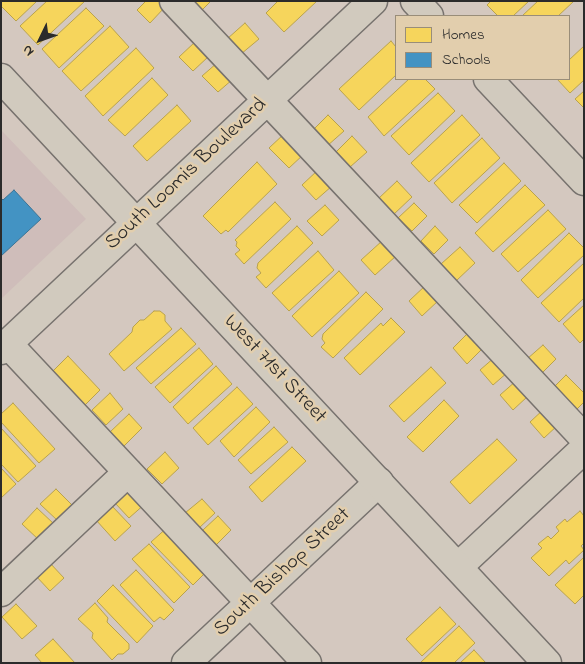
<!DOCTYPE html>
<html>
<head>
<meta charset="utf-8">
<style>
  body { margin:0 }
  #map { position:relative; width:585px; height:664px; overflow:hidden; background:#d4c8bf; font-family:"Indie Flower",sans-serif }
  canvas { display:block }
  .frame { position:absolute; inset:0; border:2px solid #2b2b2b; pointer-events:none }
  .legend { position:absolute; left:395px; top:15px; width:175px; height:65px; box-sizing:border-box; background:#e2cead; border:1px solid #998d79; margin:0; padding:6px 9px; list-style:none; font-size:15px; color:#2b2b2b }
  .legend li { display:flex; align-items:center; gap:10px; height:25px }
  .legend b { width:25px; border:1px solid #998d79 }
  .north { position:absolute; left:15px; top:15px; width:50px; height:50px; -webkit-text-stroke:4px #e2cead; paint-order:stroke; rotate:228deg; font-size:14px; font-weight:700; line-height:20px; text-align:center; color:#2b2b2b }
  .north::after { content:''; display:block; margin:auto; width:18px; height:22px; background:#2b2b2b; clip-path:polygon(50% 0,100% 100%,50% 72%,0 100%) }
</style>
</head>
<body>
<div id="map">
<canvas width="585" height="664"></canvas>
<div class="frame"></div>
<ul class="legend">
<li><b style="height:14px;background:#f6d55c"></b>Homes</li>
<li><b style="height:14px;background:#4393c3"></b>Schools</li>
</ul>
<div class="north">N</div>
</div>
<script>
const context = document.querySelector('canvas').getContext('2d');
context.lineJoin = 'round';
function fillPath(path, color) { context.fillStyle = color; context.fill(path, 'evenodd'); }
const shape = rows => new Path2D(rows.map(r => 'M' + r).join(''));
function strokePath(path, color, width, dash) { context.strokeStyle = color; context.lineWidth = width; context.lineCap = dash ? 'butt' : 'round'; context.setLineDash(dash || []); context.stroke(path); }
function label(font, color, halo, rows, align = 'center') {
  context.font = font + ' "Indie Flower",sans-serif'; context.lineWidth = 5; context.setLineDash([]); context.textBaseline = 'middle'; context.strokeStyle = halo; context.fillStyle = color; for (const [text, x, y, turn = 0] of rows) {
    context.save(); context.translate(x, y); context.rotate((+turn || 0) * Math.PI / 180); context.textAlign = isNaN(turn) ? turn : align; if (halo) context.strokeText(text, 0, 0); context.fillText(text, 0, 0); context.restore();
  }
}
const built = shape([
  [1,130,86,219,1,299]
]);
const homes = shape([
  [1,1,37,1,16,21,1,6,1,1],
  [47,1,85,1,38,45,20,26,47,1],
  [146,1,159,1,165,7,150,23,137,10,146,1],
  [192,1,211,1,201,11,192,1],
  [278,1,317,1,284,32,266,13,278,1],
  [491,1,529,1,513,16,498,16,487,5,491,1],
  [538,1,574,1,558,16,522,16,538,1],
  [86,8,104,26,59,68,42,49,86,8],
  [245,23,259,39,241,54,227,39,245,23],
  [110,26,129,47,81,91,62,71,110,26],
  [391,41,396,47,396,75,359,110,339,89,391,41],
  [195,42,209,56,193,71,179,57,195,42],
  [584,46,584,80,570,93,557,79,569,79,569,60,584,46],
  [136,48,154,68,103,116,85,96,136,48],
  [217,63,233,79,218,92,202,76,217,63],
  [152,78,168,95,125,136,108,120,152,78],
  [409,79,425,79,435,89,384,136,368,117,409,79],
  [584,91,584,108,575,99,584,91],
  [438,93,455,111,409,155,391,136,438,93],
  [177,105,191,121,147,161,133,146,177,105],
  [328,115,344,131,327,146,312,131,328,115],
  [462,115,480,135,429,182,411,163,462,115],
  [284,134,304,154,289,168,269,148,284,134],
  [352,136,367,152,350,167,336,152,352,136],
  [482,138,500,158,452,203,434,183,482,138],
  [257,162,277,184,228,232,226,230,221,234,203,216,257,162],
  [504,163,521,181,477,223,459,205,504,163],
  [318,170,332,186,316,200,302,185,318,170],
  [397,181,412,197,393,215,378,199,397,181],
  [525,185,545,205,493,252,475,233,525,185],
  [275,202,291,219,244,264,235,254,240,250,236,246,237,242,235,240,275,202],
  [414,203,427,216,412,231,398,218,414,203],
  [325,205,339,220,322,236,307,221,325,205],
  [548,210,566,229,518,272,501,254,548,210],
  [297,226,313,243,266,288,256,277,261,273,257,268,258,263,297,226],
  [435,226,448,240,434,254,421,241,435,226],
  [569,233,584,248,584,255,538,298,521,280,569,233],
  [382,241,396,256,375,275,361,260,382,241],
  [460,247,475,263,456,281,441,264,460,247],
  [318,251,334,270,289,311,272,293,318,251],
  [584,263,584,298,559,322,541,303,584,263],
  [339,271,359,293,312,337,292,316,339,271],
  [426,285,439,300,422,316,409,301,426,285],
  [366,292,383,309,333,358,321,347,325,343,322,339,323,334,366,292],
  [584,305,584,339,580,343,563,324,584,305],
  [154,311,160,311,165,315,165,321,172,329,124,371,109,354,132,332,133,327,140,320,144,320,154,311],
  [391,318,405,332,360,375,344,358,381,323,383,326,391,318],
  [181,328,196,344,151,384,136,368,181,328],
  [469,332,484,347,467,364,453,348,469,332],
  [543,345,556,359,541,374,527,359,543,345],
  [199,348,213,364,170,403,155,387,199,348],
  [68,356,100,390,84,406,52,372,68,356],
  [495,357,508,372,493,385,480,370,495,357],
  [216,366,232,384,188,424,173,407,216,366],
  [431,367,446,383,404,422,389,406,431,367],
  [566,375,584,393,584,402,574,412,552,389,566,375],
  [516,381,528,396,513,410,500,395,516,381],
  [237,387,253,404,208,445,193,428,237,387],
  [110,393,123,409,106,425,92,410,110,393],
  [444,400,459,416,423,452,407,437,444,400],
  [13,403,55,449,39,463,1,422,1,414,13,403],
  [256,407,270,422,234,457,220,441,256,407],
  [544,409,558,425,544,438,530,422,544,409],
  [129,414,142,428,124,446,110,432,129,414],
  [274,427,288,442,251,474,238,460,274,427],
  [1,428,36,466,18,482,1,464,1,428],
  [497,439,517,460,470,504,450,482,497,439],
  [292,447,306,461,262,502,249,487,292,447],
  [165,452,179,468,162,484,147,469,165,452],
  [1,468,16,484,1,498,1,468],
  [132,487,146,503,129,518,115,503,132,487],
  [56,489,73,506,58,521,40,504,56,489],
  [202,499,215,513,199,528,185,513,202,499],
  [111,505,131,526,115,541,96,520,111,505],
  [37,508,54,524,39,540,22,524,37,508],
  [580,511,584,516,584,543,581,546,584,550,569,564,566,560,549,576,531,558,542,548,538,544,548,536,551,539,559,531,556,527,565,519,567,522,580,511],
  [218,516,231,530,216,545,203,530,218,516],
  [169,526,210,568,193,585,151,542,169,526],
  [149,544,190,587,174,603,132,559,149,544],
  [584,557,584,595,575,604,555,585,584,557],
  [49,562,64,578,50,591,35,575,49,562],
  [136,570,174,610,164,620,160,617,154,622,120,585,136,570],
  [113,585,153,626,137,643,97,601,113,585],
  [95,603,108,618,107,622,129,644,129,649,123,654,118,654,112,660,92,638,93,633,78,619,95,603],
  [16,604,37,626,22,639,2,617,16,604],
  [440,607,456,624,422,656,406,639,440,607],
  [459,626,475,643,454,663,420,663,459,626],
  [53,639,75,663,42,663,35,655,53,639],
  [474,650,486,663,460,663,474,650]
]);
const schools = shape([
  [14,190,41,219,1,256,1,198,3,200,14,190]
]);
const minor = shape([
  [174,1,290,124,584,438],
  [415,1,429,16],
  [488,79,584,181],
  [8,344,307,663],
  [1,350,373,1],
  [458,567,584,449],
  [1,592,128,472],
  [186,663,379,482]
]);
const major = shape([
  [1,78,547,663]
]);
const streetNames = [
  ["South Loomis Boulevard",187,175,-43],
  ["West 71st Street",274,370,47],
  ["South Bishop Street",283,573,-43]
];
fillPath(built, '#cfbdba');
fillPath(homes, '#f6d55c');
strokePath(homes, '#b9a24d', 1);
fillPath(schools, '#4393c3');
strokePath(schools, '#3c7495', 1);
strokePath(minor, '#77726e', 31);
strokePath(major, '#77726e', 31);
strokePath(minor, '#d1cabe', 28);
strokePath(major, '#d1cabe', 28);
label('21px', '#2b2b2b', '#e2cead', streetNames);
</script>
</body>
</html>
